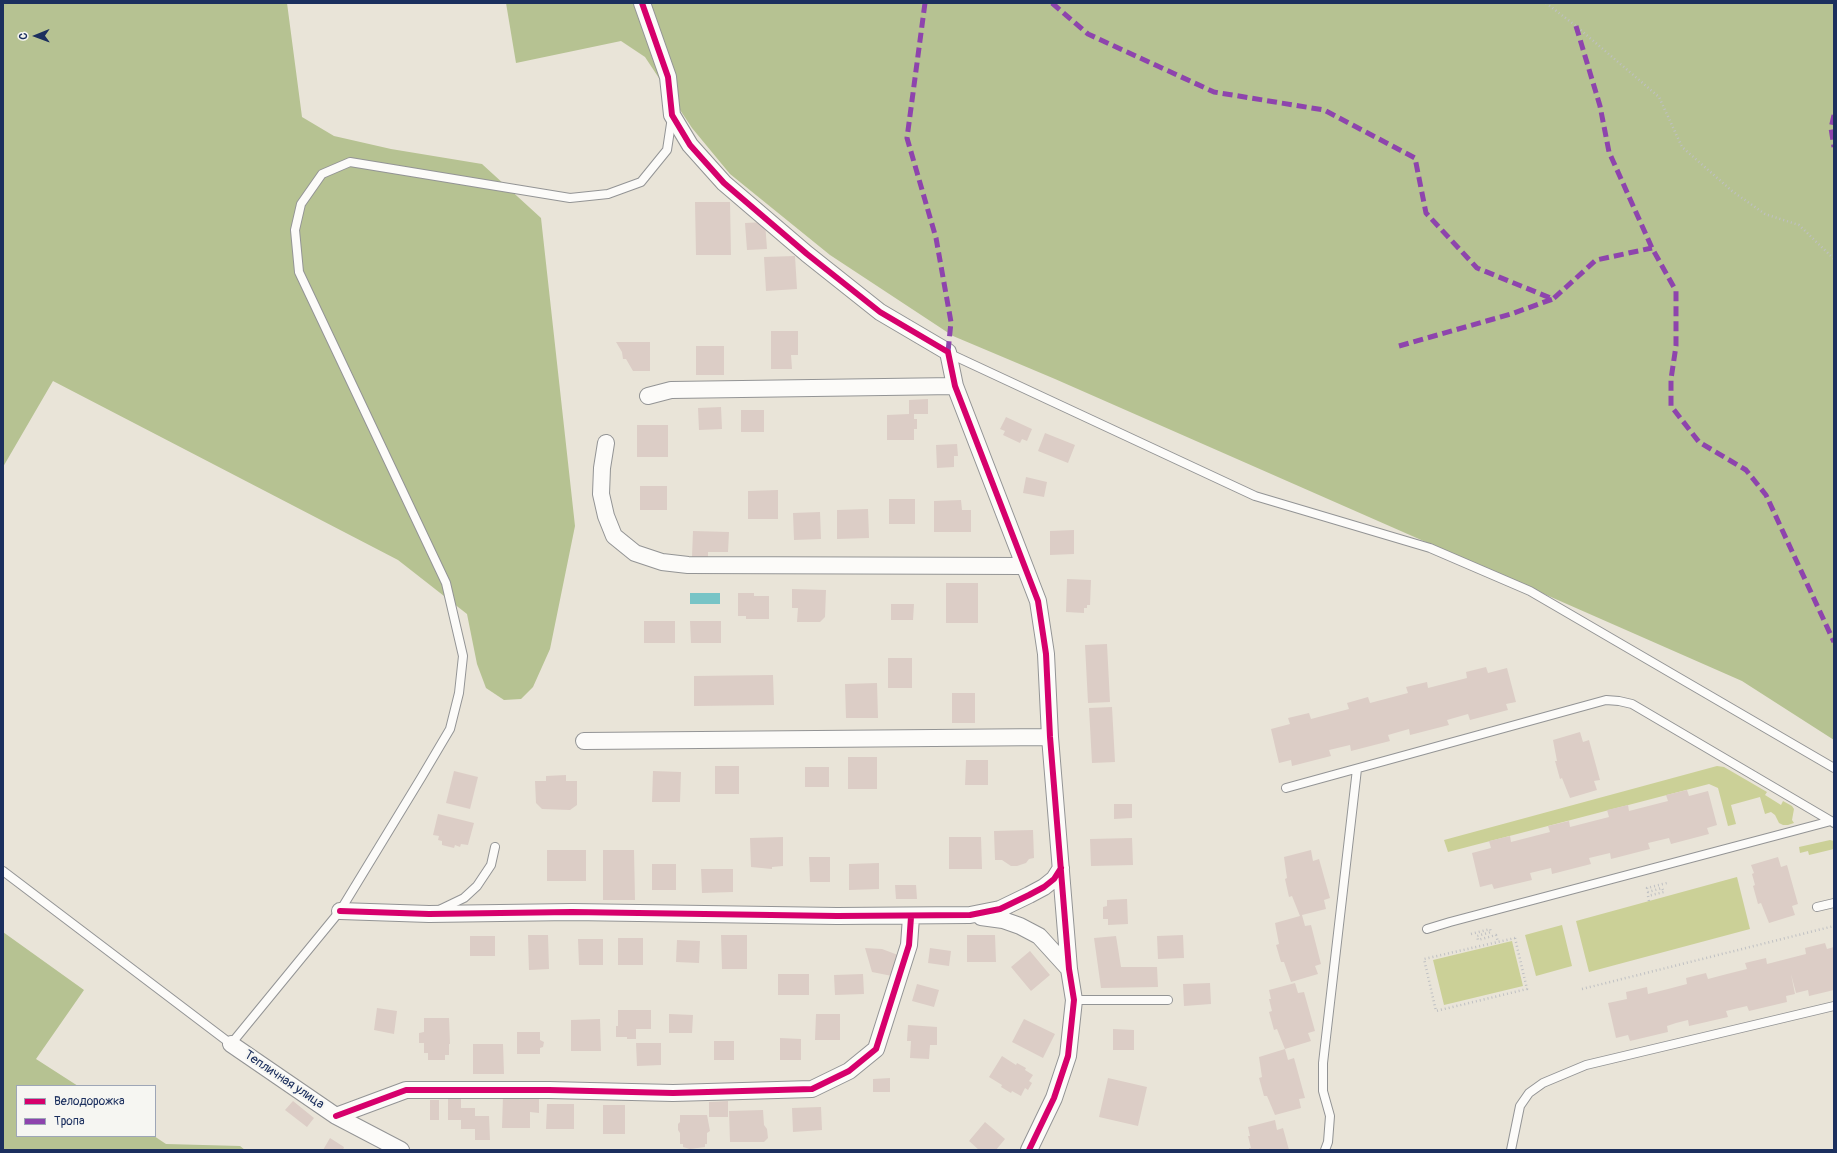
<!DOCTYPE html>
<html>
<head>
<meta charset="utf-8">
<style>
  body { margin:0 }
  #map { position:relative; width:1837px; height:1153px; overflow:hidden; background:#e9e4d8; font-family:Pangolin,sans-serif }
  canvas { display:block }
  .frame { position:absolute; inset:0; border:4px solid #1b2f5e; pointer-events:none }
  .legend { position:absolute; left:16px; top:1085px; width:140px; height:52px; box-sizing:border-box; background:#f6f6f2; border:1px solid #9ea6b7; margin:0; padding:5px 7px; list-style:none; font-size:12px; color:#1b2f5e }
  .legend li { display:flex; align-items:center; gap:8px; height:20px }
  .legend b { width:20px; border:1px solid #9ea6b7 }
  .north { position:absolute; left:16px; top:16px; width:40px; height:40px; -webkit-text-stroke:3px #f6f6f2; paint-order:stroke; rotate:269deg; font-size:11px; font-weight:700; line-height:16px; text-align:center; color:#1b2f5e }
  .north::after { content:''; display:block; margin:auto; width:14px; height:18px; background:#1b2f5e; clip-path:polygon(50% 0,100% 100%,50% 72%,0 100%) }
</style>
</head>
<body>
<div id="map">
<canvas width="1837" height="1153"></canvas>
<div class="frame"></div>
<ul class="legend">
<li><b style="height:5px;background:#d6006c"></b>Велодорожка</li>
<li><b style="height:5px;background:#8e44ad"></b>Тропа</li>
</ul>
<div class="north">С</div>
</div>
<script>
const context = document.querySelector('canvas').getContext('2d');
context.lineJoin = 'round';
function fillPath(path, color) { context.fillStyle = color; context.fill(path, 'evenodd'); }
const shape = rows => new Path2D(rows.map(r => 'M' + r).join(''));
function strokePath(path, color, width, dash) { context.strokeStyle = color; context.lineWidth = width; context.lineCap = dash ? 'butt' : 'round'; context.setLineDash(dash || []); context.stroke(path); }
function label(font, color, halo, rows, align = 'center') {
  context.font = font + ' Pangolin,sans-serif'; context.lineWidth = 4; context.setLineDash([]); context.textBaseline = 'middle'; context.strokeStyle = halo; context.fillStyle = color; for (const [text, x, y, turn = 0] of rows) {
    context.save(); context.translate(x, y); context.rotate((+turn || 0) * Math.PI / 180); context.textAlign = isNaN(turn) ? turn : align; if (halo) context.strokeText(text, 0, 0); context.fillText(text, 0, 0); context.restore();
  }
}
const green = shape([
  [1717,766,1724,767,1767,792,1765,795,1781,805,1783,801,1792,806,1794,809,1792,820,1794,823,1788,825,1783,825,1779,823,1775,815,1771,812,1765,814,1760,797,1731,805,1736,824,1728,826,1718,788,1709,784,1448,852,1444,840],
  [1830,840,1834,841,1834,849,1809,855,1808,851,1800,853,1799,847],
  [1737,877,1750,929,1589,972,1576,921],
  [1562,925,1572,966,1536,976,1525,935],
  [1512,941,1523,986,1444,1005,1433,960]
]);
const forest = shape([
  [3,3,287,3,302,117,334,136,391,149,482,164,541,218,575,526,550,649,533,687,521,699,504,700,486,688,477,664,467,614,398,560,53,381,3,467],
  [506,3,1834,3,1834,740,1742,681,1055,379,953,336,830,255,730,174,692,128,645,57,621,41,516,63],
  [3,932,84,990,36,1059,78,1086,17,1086,17,1136,154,1136,166,1144,240,1146,245,1150,3,1150]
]);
const water = shape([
  [690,593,720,593,720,604,690,604]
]);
const building = shape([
  [695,202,730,202,731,255,696,255],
  [765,222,767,249,747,250,745,223],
  [795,256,797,289,766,291,764,257],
  [771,331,798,331,798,355,791,355,792,369,771,369],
  [616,342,650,342,650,371,633,371,626,359,623,359,622,352],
  [696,346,724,346,724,375,696,375],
  [928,399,928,414,914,414,914,419,917,419,917,429,914,429,914,440,887,440,887,415,909,414,909,400],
  [721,407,722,429,699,430,698,408],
  [741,410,764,410,764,432,741,432],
  [1006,417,1032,429,1027,441,1022,439,1020,443,1003,435,1005,431,1000,429],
  [637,425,668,425,668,457,637,457],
  [1045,433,1075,445,1068,463,1038,451],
  [957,444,958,456,954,456,954,467,937,468,936,445],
  [1026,477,1047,482,1044,497,1023,493],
  [640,486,667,486,667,510,640,510],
  [778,490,778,519,748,519,748,491],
  [889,499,915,499,915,524,889,524],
  [961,500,962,510,971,510,971,532,934,532,934,501],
  [868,509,869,538,837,539,837,510],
  [820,512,821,539,794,540,793,513],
  [1074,530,1074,554,1050,555,1050,531],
  [693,531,729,532,728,552,708,552,708,558,692,557],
  [1067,579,1091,580,1090,605,1087,605,1087,608,1084,608,1084,613,1066,612],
  [946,583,978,583,978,623,946,623],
  [792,589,826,590,825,617,820,622,797,622,798,608,792,608],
  [738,593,754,593,754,596,769,596,769,619,746,619,746,616,738,616],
  [891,604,914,604,913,620,891,620],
  [644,621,675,621,675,643,644,643],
  [690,621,721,621,721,643,691,643],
  [1107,644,1110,702,1088,703,1085,645],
  [888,658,912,658,912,688,888,688],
  [1486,667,1488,673,1507,668,1516,702,1506,704,1508,710,1470,720,1468,714,1447,720,1449,725,1410,735,1409,729,1388,735,1390,741,1351,751,1350,745,1329,750,1331,756,1292,766,1291,760,1279,763,1271,729,1290,724,1288,718,1309,713,1311,719,1349,709,1347,703,1368,697,1370,703,1408,693,1406,687,1427,682,1428,688,1467,678,1466,672],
  [773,675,774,705,694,706,694,676],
  [877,683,878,718,846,718,845,684],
  [952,693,975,693,975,723,952,723],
  [1112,707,1115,762,1092,763,1089,708],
  [1580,732,1583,742,1589,740,1600,780,1594,781,1597,790,1570,798,1562,778,1560,779,1555,761,1557,761,1553,740],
  [848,757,877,757,877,789,848,789],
  [966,760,988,760,988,785,965,785],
  [715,766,739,766,739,794,715,794],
  [805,767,829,767,829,787,805,787],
  [454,771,478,777,470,809,446,803],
  [653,771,681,772,680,802,652,802],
  [566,775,566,781,577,781,577,805,570,810,542,809,536,803,535,781,546,781,546,776],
  [1687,790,1689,796,1708,791,1717,825,1707,828,1709,834,1671,844,1669,838,1648,843,1650,849,1611,859,1610,853,1589,858,1591,864,1552,874,1551,868,1530,873,1532,880,1494,889,1492,884,1480,887,1472,853,1491,848,1489,841,1510,836,1511,842,1550,832,1548,826,1569,821,1570,827,1609,817,1607,810,1628,805,1629,811,1668,801,1666,795],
  [1114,804,1132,804,1132,818,1114,819],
  [438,814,474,823,468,845,461,844,460,847,455,845,454,848,442,845,442,841,438,840,439,836,433,835],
  [1033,830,1034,858,1029,859,1026,863,1017,866,1011,866,1002,860,995,860,994,831],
  [783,837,783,866,772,867,772,869,751,867,750,838],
  [949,837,981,837,982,869,949,869],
  [1132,838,1133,865,1091,866,1090,839],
  [547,850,586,850,586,881,547,881],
  [603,850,634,850,635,900,603,900],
  [1311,850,1313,861,1319,859,1330,898,1324,900,1326,909,1302,915,1305,926,1311,925,1321,964,1315,966,1318,974,1291,982,1284,962,1281,962,1276,945,1279,944,1275,923,1300,916,1292,896,1289,897,1285,879,1287,878,1284,857],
  [809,857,830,857,830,882,810,882],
  [1778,857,1781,867,1787,865,1798,904,1792,906,1795,915,1769,923,1761,903,1758,904,1753,886,1755,885,1752,874,1754,873,1751,865],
  [879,863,879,889,849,890,849,864],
  [652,864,676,864,676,890,652,890],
  [701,869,733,869,733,892,702,893],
  [895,885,916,885,917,899,896,899],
  [1127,899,1128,924,1108,925,1108,919,1103,919,1103,907,1107,906,1107,900],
  [528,935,548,935,549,969,529,970],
  [721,935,747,935,747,969,722,969],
  [967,935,995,935,996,962,967,962],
  [1183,935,1184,958,1158,959,1157,936],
  [470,936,495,936,495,956,470,956],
  [1116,936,1121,967,1157,967,1158,987,1101,988,1094,938],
  [618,938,643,938,643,965,618,965],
  [578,939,603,939,603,965,579,965],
  [677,940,700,941,699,963,676,962],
  [1825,943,1827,949,1834,947,1834,990,1809,996,1808,990,1796,993,1791,974,1795,994,1786,996,1787,1002,1749,1011,1747,1006,1726,1011,1728,1017,1689,1026,1688,1020,1676,1023,1667,1026,1668,1032,1630,1041,1628,1035,1616,1038,1608,1003,1627,999,1626,992,1647,987,1648,994,1668,989,1687,984,1686,978,1706,973,1708,979,1727,974,1747,969,1745,963,1766,958,1767,964,1806,954,1805,948],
  [865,948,882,949,898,955,892,976,872,972],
  [930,948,951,951,949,966,928,963],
  [1030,951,1050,975,1031,991,1011,967],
  [778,974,809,974,809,995,778,995],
  [863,974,864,994,835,995,834,975],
  [1210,983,1211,1004,1184,1006,1183,984],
  [1295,983,1298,993,1304,992,1315,1031,1308,1033,1311,1041,1285,1049,1277,1029,1274,1030,1269,1012,1272,1011,1269,999,1271,999,1269,990],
  [917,984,939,990,934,1007,912,1001],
  [377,1008,397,1011,394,1034,374,1030],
  [618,1010,651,1010,651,1029,636,1029,636,1039,627,1039,627,1037,616,1037,616,1026,618,1026],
  [669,1014,693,1015,692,1033,669,1033],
  [816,1014,840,1014,840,1040,815,1040],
  [424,1018,449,1018,450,1044,449,1044,449,1055,445,1055,445,1060,428,1060,428,1053,424,1053,424,1043,419,1043,419,1033,424,1032],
  [600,1019,601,1051,571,1051,571,1020],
  [1024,1019,1055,1034,1043,1058,1012,1042],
  [908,1025,937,1027,937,1045,930,1045,929,1059,910,1058,911,1041,907,1041],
  [1113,1029,1134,1030,1134,1050,1113,1050],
  [517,1032,540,1032,540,1040,544,1042,543,1047,540,1048,540,1054,517,1054],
  [780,1038,801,1039,801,1060,780,1060],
  [714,1041,734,1041,734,1060,714,1060],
  [636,1043,661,1043,661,1065,637,1066],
  [473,1044,503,1044,504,1074,473,1074],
  [1285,1049,1288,1060,1294,1058,1305,1098,1299,1099,1301,1108,1275,1115,1267,1096,1264,1096,1259,1078,1262,1077,1259,1057],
  [1002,1056,1016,1065,1017,1063,1026,1068,1025,1070,1033,1075,1029,1081,1032,1083,1028,1090,1025,1088,1021,1096,1012,1091,1011,1093,1001,1087,1002,1085,989,1077],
  [890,1078,890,1092,873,1092,873,1079],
  [1108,1078,1147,1087,1138,1126,1099,1117],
  [503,1096,539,1097,539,1113,530,1112,530,1128,502,1128],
  [448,1098,461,1098,461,1108,475,1108,475,1116,489,1116,490,1140,475,1140,475,1129,461,1129,461,1120,448,1120],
  [430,1100,439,1100,439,1120,430,1120],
  [293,1101,314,1118,307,1127,285,1110],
  [728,1101,728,1117,709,1117,709,1102],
  [547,1104,574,1104,574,1129,546,1129],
  [603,1105,625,1105,625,1134,603,1134],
  [821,1107,822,1130,793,1132,792,1108],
  [763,1110,764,1125,767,1129,768,1138,764,1142,730,1142,729,1111],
  [680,1115,707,1115,710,1131,707,1133,707,1144,705,1144,705,1147,690,1149,683,1147,683,1144,680,1144,680,1133,678,1130,678,1124,680,1122],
  [1275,1120,1277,1130,1283,1128,1289,1150,1249,1150,1249,1148,1251,1148,1248,1136,1250,1136,1248,1127],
  [985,1122,1005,1139,996,1150,979,1150,969,1141],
  [330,1138,344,1147,343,1150,323,1150]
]);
const path = shape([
  [1546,3,1576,26,1659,97,1682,147,1732,191,1765,214,1799,225,1834,259],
  [1649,901,1648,896,1664,892,1662,888,1648,892,1647,888,1667,883],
  [1471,934,1490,929,1491,932,1477,936,1478,940,1496,935,1498,942],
  [1515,938,1527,989,1436,1011,1424,959,1515,938],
  [1582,989,1834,926]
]);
const lane = shape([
  [948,353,1255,496,1430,548,1530,591,1834,768],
  [1286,788,1606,700,1619,701,1632,704,1831,821],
  [3,871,231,1044,340,911,421,778,450,729,459,693,463,656,446,583,299,272,295,230,301,204,322,174,350,162,570,198,608,194,641,182,667,150,672,117],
  [1817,907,1834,903],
  [439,910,464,898,477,886,491,865,495,847],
  [1427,929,1450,922,1831,821,1834,823],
  [1074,1000,1168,1000],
  [1325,1150,1328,1142,1330,1116,1323,1091,1323,1063,1357,769],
  [1511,1150,1520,1106,1529,1093,1543,1083,1586,1065,1834,1006]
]);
const street = shape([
  [642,3,668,77,672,115,690,145,724,183,807,254,880,312,948,352,955,386,1038,601,1046,654,1050,737,1069,969,1074,1000,1068,1056,1054,1098,1029,1150],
  [648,396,671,390,955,386],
  [606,443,602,468,601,494,606,516,614,536,635,553,662,562,688,565,1024,566],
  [584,741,1050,737],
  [340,911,429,914,572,912,837,916,970,915,1000,909,1029,895,1044,887,1054,879,1061,868],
  [981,917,1003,920,1020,926,1039,936,1069,969],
  [231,1044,336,1116,401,1150],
  [336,1116,406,1090,549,1090,673,1093,812,1089,849,1071,876,1049,909,945,911,917]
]);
const quiet = shape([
  [925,3,907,138,936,238,951,322,948,352],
  [1052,3,1088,34,1214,92,1324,110,1415,158,1426,213,1477,268,1553,299,1596,260,1652,248],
  [1576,26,1600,106,1609,152,1652,248,1676,291,1676,346,1671,379,1671,406,1699,442,1746,470,1766,495,1834,642],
  [1834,115,1831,128,1834,147],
  [1399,346,1511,314,1553,299]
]);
const cycleway = shape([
  [642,3,668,77,672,115,690,145,724,183,807,254,880,312,948,352,955,386,1038,601,1046,654,1050,737,1069,969,1074,1000,1068,1056,1054,1098,1029,1150],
  [340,911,429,914,572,912,837,916,970,915,1000,909,1029,895,1044,887,1054,879,1061,868],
  [336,1116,406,1090,549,1090,673,1093,812,1089,849,1071,876,1049,909,945,911,917]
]);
const streetNames = [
  ["Тепличная улица",284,1080,34]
];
fillPath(green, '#cbd097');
fillPath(forest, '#b6c292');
fillPath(water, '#78c4c6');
fillPath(building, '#dccdc6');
strokePath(lane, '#939495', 10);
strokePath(street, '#939495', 18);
strokePath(path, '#bfc0c3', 2.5, [1, 3]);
strokePath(lane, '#fcfbf9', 8);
strokePath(street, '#fcfbf9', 16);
strokePath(quiet, '#8e44ad', 5, [10, 5]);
strokePath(cycleway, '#d6006c', 6);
label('13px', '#1b2f5e', '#f6f6f2', streetNames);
</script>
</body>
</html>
